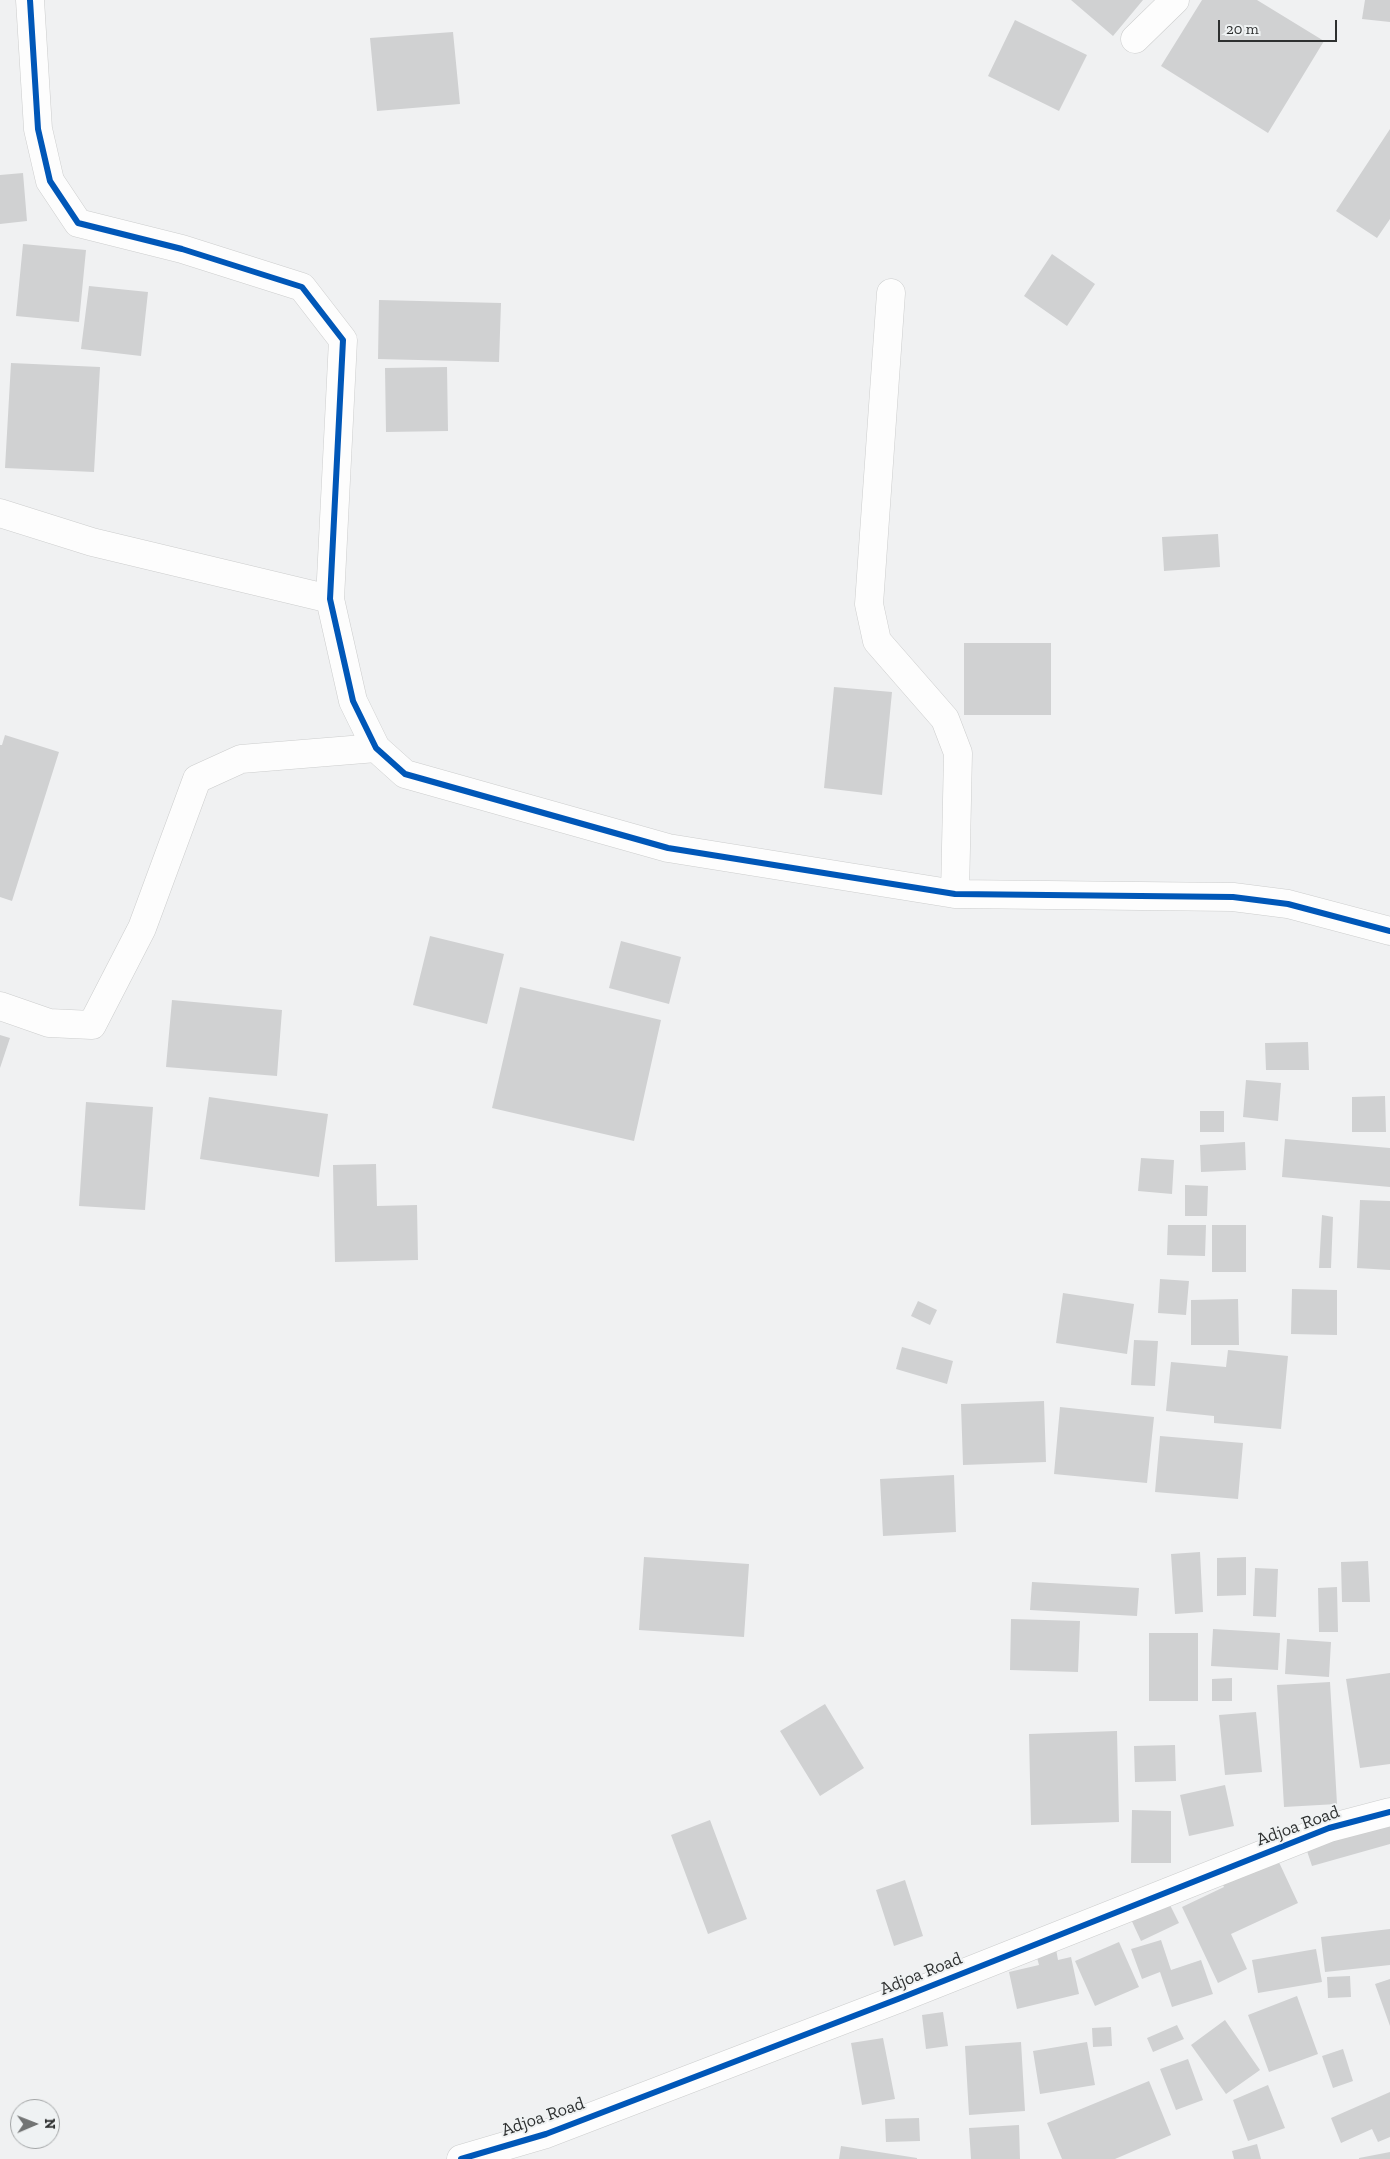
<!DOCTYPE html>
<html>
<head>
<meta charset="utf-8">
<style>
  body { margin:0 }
  #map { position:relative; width:1390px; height:2159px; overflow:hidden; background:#f0f1f2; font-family:"Zilla Slab",serif }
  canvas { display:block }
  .north { position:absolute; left:10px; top:2099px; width:50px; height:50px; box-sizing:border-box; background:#eff2f3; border:1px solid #a2a4a5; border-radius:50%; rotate:89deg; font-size:14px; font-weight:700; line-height:20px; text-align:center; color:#2e3030 }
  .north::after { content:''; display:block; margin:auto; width:18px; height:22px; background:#727474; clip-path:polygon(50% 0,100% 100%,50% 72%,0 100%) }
  .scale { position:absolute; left:1218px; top:20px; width:119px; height:22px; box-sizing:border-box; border:2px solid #2e3030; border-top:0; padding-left:6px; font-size:15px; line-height:18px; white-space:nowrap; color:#2e3030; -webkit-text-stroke:4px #eff2f3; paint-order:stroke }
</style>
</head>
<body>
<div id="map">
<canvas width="1390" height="2159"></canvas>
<div class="north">N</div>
<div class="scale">20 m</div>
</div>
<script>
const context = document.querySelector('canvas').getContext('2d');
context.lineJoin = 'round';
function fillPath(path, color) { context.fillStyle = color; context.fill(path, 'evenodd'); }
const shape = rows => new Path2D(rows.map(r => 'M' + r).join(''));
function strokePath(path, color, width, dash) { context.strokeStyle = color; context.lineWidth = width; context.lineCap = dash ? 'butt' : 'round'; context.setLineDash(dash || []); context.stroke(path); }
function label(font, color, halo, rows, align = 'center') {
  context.font = font + ' "Zilla Slab",serif'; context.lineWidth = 4; context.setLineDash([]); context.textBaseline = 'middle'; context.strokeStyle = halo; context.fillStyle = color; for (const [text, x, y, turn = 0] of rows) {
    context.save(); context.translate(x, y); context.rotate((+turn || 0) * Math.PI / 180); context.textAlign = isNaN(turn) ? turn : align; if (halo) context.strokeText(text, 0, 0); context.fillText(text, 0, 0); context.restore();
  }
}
const building = shape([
  [1071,0,1143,0,1113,36],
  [1202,0,1257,0,1324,41,1268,133,1161,66],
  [1365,0,1390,0,1390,22,1362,19],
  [1015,20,1087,55,1059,111,988,76],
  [453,32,460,104,377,111,370,38],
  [1390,129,1390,219,1377,238,1336,211],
  [23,173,27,221,0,224,0,175],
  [23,244,86,250,79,322,16,316],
  [1052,254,1095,284,1067,326,1024,296],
  [89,286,148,292,141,356,81,349],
  [379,300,501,303,499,362,378,359],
  [11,363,100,367,94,472,5,468],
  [447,367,448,431,386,432,385,368],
  [1218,534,1220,567,1164,571,1162,537],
  [964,643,1051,643,1051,715,964,715],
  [834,687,892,692,882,795,824,788],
  [5,735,59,752,12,901,0,897,0,745,2,745],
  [430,936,504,954,487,1024,413,1005],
  [621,941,681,957,669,1004,609,988],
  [520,987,661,1020,634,1141,492,1108],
  [172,1000,282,1010,277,1076,166,1067],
  [0,1035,10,1038,0,1068],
  [1308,1042,1309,1070,1266,1070,1265,1043],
  [1246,1080,1281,1083,1278,1121,1243,1117],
  [1385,1096,1386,1132,1352,1132,1352,1097],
  [209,1097,328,1114,319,1177,200,1159],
  [86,1102,153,1107,145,1210,79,1206],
  [1200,1111,1224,1111,1224,1132,1200,1132],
  [1285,1139,1390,1148,1390,1187,1282,1177],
  [1245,1142,1246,1170,1201,1172,1200,1145],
  [1141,1158,1174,1160,1172,1194,1138,1191],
  [376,1164,377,1206,417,1205,418,1260,335,1262,333,1165],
  [1185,1185,1208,1186,1207,1216,1185,1216],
  [1360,1200,1390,1201,1390,1270,1357,1268],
  [1322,1215,1333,1217,1331,1268,1319,1268],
  [1168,1225,1206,1225,1205,1256,1167,1255],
  [1212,1225,1246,1225,1246,1272,1212,1272],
  [1160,1279,1189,1281,1186,1315,1158,1313],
  [1292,1289,1337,1290,1337,1335,1291,1334],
  [1063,1293,1134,1304,1127,1354,1056,1343],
  [1238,1299,1239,1345,1191,1345,1191,1300],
  [918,1301,937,1310,930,1325,911,1316],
  [1134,1340,1158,1341,1155,1386,1131,1385],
  [902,1347,953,1361,947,1384,896,1369],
  [1228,1350,1288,1356,1281,1429,1214,1423,1214,1416,1166,1411,1171,1362,1226,1367],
  [1044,1401,1046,1462,963,1465,961,1404],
  [1060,1407,1154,1417,1147,1483,1054,1474],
  [1160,1436,1243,1443,1238,1499,1155,1492],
  [954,1475,956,1532,883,1536,880,1479],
  [1200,1552,1203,1612,1175,1614,1171,1554],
  [644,1557,749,1564,744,1637,639,1630],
  [1246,1557,1246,1595,1217,1596,1217,1558],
  [1368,1561,1370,1602,1342,1602,1341,1562],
  [1255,1568,1278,1569,1276,1617,1253,1616],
  [1032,1582,1139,1588,1137,1616,1030,1610],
  [1337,1587,1338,1632,1319,1632,1318,1588],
  [1011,1619,1080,1621,1078,1672,1010,1670],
  [1213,1629,1280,1633,1278,1670,1211,1666],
  [1149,1633,1198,1633,1198,1701,1149,1701],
  [1287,1639,1331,1642,1329,1677,1285,1674],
  [1390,1673,1390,1764,1360,1768,1346,1679],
  [1232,1678,1232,1701,1212,1701,1212,1679],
  [1330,1682,1337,1804,1284,1807,1277,1685],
  [825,1704,864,1768,820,1796,780,1731],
  [1256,1712,1262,1772,1225,1775,1219,1715],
  [1117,1731,1119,1822,1031,1825,1029,1734],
  [1175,1745,1176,1781,1135,1782,1134,1746],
  [1225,1785,1234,1826,1189,1836,1180,1795],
  [1132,1810,1171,1811,1171,1863,1131,1863],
  [710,1820,747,1919,708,1934,671,1835],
  [1390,1821,1390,1844,1312,1866,1305,1845],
  [1277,1858,1298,1903,1231,1934,1247,1969,1218,1983,1182,1907,1224,1887,1219,1877],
  [905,1880,923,1936,894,1946,876,1890],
  [1166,1897,1179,1923,1141,1941,1129,1915],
  [1390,1929,1390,1965,1325,1972,1321,1937],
  [1161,1940,1171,1970,1201,1960,1213,1994,1172,2007,1160,1972,1142,1979,1131,1949],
  [1119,1942,1139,1987,1095,2006,1075,1961],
  [1056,1949,1058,1960,1071,1957,1079,1994,1017,2009,1009,1972,1039,1965,1036,1954],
  [1316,1949,1322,1982,1258,1993,1252,1960],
  [1350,1976,1351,1997,1328,1998,1327,1977],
  [1390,1979,1390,2026,1375,1984],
  [1297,1996,1318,2054,1269,2072,1248,2015],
  [943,2012,948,2046,926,2049,922,2015],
  [1225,2020,1260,2070,1226,2094,1191,2045],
  [1177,2025,1184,2039,1153,2052,1147,2038],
  [1111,2027,1112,2046,1093,2047,1092,2028],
  [883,2038,895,2099,862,2105,851,2043],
  [1021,2042,1025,2111,969,2115,965,2046],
  [1087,2042,1095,2085,1040,2094,1033,2051],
  [1343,2049,1353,2081,1333,2088,1322,2056],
  [1188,2059,1203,2100,1176,2110,1160,2069],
  [1149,2081,1171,2135,1115,2159,1062,2159,1047,2123],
  [1268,2085,1285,2128,1248,2141,1233,2100],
  [1390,2092,1390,2137,1378,2142,1372,2129,1341,2143,1331,2118],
  [919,2118,920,2141,886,2142,885,2119],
  [1019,2125,1020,2159,971,2159,969,2128],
  [1257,2144,1261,2159,1234,2159,1232,2151],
  [841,2146,917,2158,917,2159,839,2159],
  [1390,2152,1390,2159,1359,2159,1359,2158]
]);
const minor = shape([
  [30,0,38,129,50,181,78,223,182,249,302,287,343,340,330,599,353,701,376,748,405,774,668,848,955,894,1233,897,1288,904,1390,931],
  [1135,39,1175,0],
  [891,293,869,604,877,641,945,719,958,753,955,894],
  [0,513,92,542,330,599],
  [0,1006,49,1023,92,1025,142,928,197,779,241,759,376,748],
  [461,2159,546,2134,898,1999,1329,1828,1390,1812]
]);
const cycleway = shape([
  [30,0,38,129,50,181,78,223,182,249,302,287,343,340,330,599,353,701,376,748,405,774,668,848,955,894,1233,897,1288,904,1390,931],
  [461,2159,546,2134,898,1999,1329,1828,1390,1812]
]);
const streetNames = [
  ["Adjoa Road",1298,1826,-20],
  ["Adjoa Road",921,1974,-22],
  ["Adjoa Road",543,2117,-19]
];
fillPath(building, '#d0d1d2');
strokePath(minor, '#cccdcd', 29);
strokePath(minor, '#fdfdfd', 28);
strokePath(cycleway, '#0057b8', 6);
label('18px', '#2e3030', '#eff2f3', streetNames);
</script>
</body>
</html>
